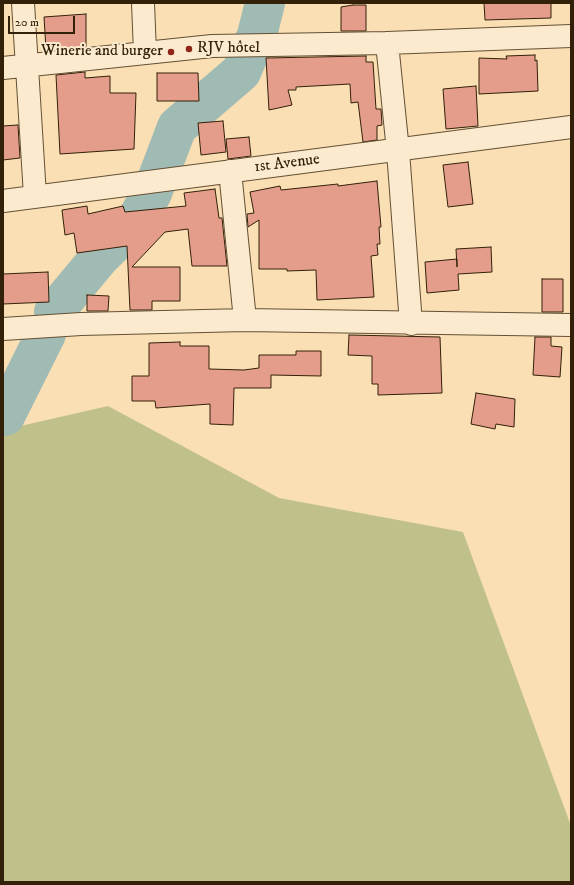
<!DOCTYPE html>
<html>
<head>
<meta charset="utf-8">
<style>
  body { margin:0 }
  #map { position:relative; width:574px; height:885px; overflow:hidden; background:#f9dfb3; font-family:"IM FELL DW Pica",serif }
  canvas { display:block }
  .frame { position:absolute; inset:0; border:4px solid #322009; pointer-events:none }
  .scale { position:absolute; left:8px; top:16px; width:67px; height:18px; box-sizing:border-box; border:2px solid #322009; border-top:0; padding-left:5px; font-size:12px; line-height:14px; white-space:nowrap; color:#322009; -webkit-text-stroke:3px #fbeace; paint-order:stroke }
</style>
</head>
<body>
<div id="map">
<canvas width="574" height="885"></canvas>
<div class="frame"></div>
<div class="scale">20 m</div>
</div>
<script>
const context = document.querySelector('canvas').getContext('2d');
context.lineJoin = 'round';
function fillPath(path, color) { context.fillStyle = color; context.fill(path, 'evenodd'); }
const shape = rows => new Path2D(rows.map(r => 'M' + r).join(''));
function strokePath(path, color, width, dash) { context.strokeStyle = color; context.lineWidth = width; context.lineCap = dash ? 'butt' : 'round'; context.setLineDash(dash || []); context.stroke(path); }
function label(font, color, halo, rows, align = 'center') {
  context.font = font + ' "IM FELL DW Pica",serif'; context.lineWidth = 4; context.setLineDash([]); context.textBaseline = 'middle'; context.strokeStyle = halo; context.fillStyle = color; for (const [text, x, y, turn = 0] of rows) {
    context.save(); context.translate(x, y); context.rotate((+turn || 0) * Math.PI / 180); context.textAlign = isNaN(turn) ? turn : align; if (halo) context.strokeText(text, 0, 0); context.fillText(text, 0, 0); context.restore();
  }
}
const green = shape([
  [108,406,279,498,463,532,571,826,571,882,3,882,3,430]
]);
const river = shape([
  [54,312,100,257,134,224,152,193,177,127,241,72,257,35,265,3],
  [3,416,5,416,46,334]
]);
const building = shape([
  [484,3,551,3,551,18,485,20,484,3],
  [353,5,366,5,366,31,341,31,341,7,353,5],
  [86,14,86,47,55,50,55,48,46,49,44,17,86,14],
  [535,55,535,61,537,60,538,91,479,94,479,58,507,59,506,56,535,55],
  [366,56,366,62,373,62,376,109,381,109,382,125,377,126,377,140,363,142,358,102,351,103,350,84,296,87,296,90,288,90,292,105,269,110,266,58,366,56],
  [85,72,85,78,110,76,110,93,136,93,134,149,60,154,56,75,85,72],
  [157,73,198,73,199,101,157,101,157,73],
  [476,86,478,126,446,129,443,89,476,86],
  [223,121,226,152,201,155,198,123,223,121],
  [18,125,20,158,3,160,3,126,18,125],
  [249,137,251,156,228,159,226,139,249,137],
  [468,162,473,204,448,207,443,165,468,162],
  [377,181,381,227,379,227,380,244,377,244,378,255,371,256,374,297,317,300,316,270,287,271,287,269,259,269,259,220,248,227,247,214,254,213,250,192,280,186,281,190,338,184,338,186,377,181],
  [215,189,219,218,222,218,227,266,192,266,188,229,165,232,132,267,180,267,180,301,152,301,152,310,130,310,127,246,77,253,74,233,65,235,62,210,87,206,88,214,123,206,125,212,186,206,184,193,215,189],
  [491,247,492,272,458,274,459,290,427,293,425,262,457,259,457,267,456,249,491,247],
  [48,272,49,302,3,304,3,274,48,272],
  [542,279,563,279,563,312,542,312,542,279],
  [87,295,109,296,108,311,87,311,87,295],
  [349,335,440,337,442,393,378,395,378,384,372,384,372,356,348,355,349,335],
  [535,337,551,337,551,346,562,347,560,377,533,375,535,337],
  [180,342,180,346,209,346,209,369,244,370,259,368,259,355,296,355,296,351,321,351,321,376,271,375,271,388,234,388,233,425,210,424,210,404,156,408,155,401,132,401,132,376,149,376,149,343,180,342],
  [476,393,515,399,514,427,496,424,495,429,471,424,476,393]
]);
const minor = shape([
  [23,3,35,196],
  [143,3,145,53],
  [387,43,398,151,411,324],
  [3,68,212,46,387,43,571,36],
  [230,171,245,320],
  [3,201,571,127],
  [3,329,81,324,245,320,571,325]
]);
const markers = [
  [189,49,4,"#8f2418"],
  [171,52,4,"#8f2418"]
];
const poiNames = [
  ["RJV hôtel",197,49],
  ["Winerie and burger",163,52,"right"]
];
const streetNames = [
  ["1st Avenue",287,164,-7]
];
fillPath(green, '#c0c18a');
strokePath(river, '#a0bbb4', 40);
fillPath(building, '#e49d8b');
strokePath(building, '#322009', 1);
strokePath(minor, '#645034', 24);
strokePath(minor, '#fbeace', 22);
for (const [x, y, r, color] of markers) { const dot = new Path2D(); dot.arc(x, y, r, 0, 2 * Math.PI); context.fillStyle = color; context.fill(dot); strokePath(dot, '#fbeace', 1.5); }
label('16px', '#322009', '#fbeace', poiNames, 'left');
label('16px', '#322009', '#fbeace', streetNames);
</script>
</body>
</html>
